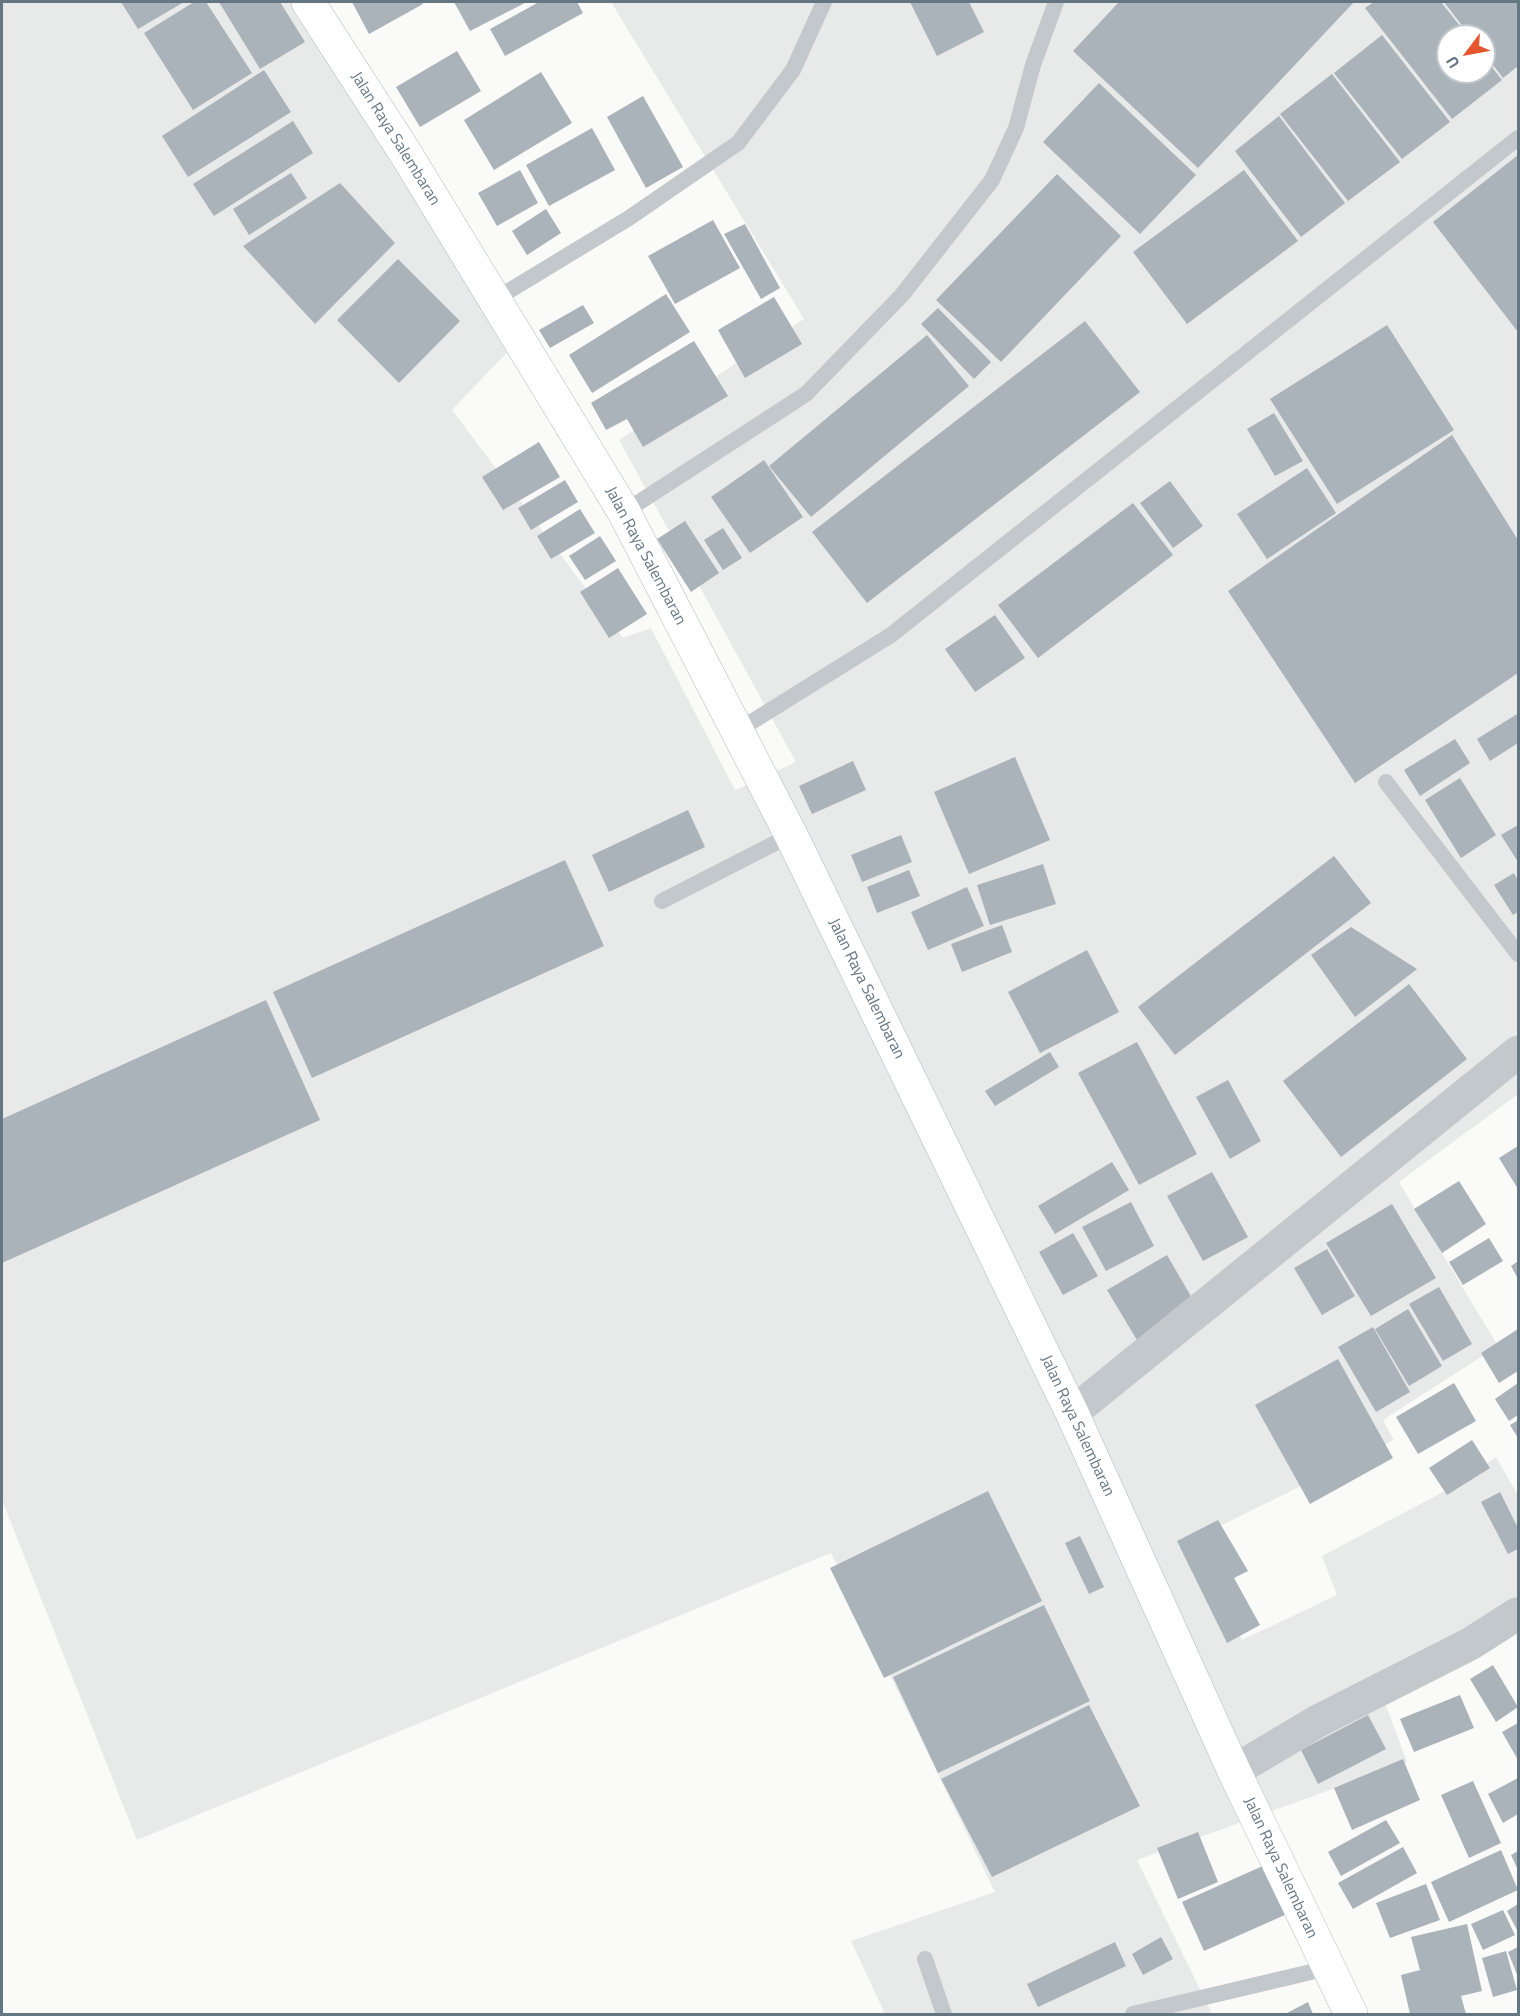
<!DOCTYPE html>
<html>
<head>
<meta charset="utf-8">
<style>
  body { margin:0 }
  #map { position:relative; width:1520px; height:2016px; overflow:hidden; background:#fafaf8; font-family:"Titillium Web",sans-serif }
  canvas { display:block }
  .frame { position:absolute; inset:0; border:3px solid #657683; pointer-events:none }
  .north { position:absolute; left:1436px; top:24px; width:60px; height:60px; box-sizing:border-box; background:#fff; border:2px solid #c1c8cd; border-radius:50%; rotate:238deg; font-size:16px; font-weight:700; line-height:24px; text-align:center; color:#657683 }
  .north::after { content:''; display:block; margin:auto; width:21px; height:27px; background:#e4572e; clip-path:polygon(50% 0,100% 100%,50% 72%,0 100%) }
</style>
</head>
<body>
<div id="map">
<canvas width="1520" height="2016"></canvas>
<div class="frame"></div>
<div class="north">U</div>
</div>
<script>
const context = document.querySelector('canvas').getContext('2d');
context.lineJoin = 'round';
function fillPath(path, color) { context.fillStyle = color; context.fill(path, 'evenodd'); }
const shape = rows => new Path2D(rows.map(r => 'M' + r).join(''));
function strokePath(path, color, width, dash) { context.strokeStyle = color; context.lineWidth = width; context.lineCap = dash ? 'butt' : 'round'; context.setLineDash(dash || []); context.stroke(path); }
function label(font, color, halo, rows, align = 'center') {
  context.font = font + ' "Titillium Web",sans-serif'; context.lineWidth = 6; context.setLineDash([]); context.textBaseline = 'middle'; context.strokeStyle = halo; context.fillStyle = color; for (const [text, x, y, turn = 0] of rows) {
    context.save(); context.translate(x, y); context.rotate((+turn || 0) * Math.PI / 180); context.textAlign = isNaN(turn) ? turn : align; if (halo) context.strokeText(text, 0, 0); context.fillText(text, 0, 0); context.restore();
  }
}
const built = shape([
  [2,2,290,2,513,346,452,410,623,638,651,628,735,790,796,762,619,440,804,319,611,2,1518,2,1518,1094,1399,1182,1498,1346,1383,1420,1394,1440,1194,1539,1242,1640,1337,1595,1322,1556,1445,1491,1496,1457,1518,1495,1518,1622,1384,1700,1407,1762,1137,1860,1212,2014,885,2014,851,1941,995,1892,831,1553,137,1840,2,1500],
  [1448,36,1484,36,1484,72,1448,72]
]);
const building = shape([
  [121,2,184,2,138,29],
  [194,2,206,2,252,73,193,110,144,33],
  [219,2,280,2,305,42,260,69],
  [352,2,422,2,423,4,369,34],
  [454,2,527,2,470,31],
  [539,2,577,2,583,13,505,56,490,29],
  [910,2,969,2,984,32,937,56],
  [1119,2,1354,2,1198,168,1073,51],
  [1374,2,1441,2,1468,36,1448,36,1448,72,1484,72,1484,57,1502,80,1452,119,1365,8],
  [1444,2,1518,2,1518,66,1503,78,1484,53,1484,36,1470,36],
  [1382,35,1450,122,1402,159,1334,73],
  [457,51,481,91,420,127,396,87],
  [264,70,291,112,188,177,162,136],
  [541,72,572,123,494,170,464,120],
  [1332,74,1400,162,1348,201,1280,114],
  [1099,83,1196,175,1140,234,1043,142],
  [643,96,683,167,646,188,607,117],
  [1279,116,1345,203,1301,237,1235,151],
  [293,121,313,153,214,216,193,184],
  [592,128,615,170,549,206,526,165],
  [1518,155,1518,332,1433,222],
  [520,170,538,203,497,226,478,193],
  [1244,170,1298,241,1187,324,1133,252],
  [291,173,307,198,249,235,233,209],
  [1057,174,1121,236,1001,362,936,300],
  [340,183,395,243,315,324,243,246],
  [546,209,561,233,527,255,512,231],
  [713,220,740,268,675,304,648,256],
  [745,224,780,288,761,299,724,234],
  [398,259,460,321,399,383,337,320],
  [666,294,690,332,592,393,569,355],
  [774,297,802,344,745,378,718,330],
  [583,305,594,323,550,348,539,330],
  [938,308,991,362,974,379,921,324],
  [1085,321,1140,392,867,603,812,532],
  [1387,325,1454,430,1337,504,1270,399],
  [927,335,969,386,811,517,769,466],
  [694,341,728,396,643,447,627,419,606,430,591,403],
  [1274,413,1303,461,1275,476,1247,429],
  [1452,435,1518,540,1518,673,1355,783,1228,591],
  [539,442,560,477,503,510,482,477],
  [764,460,803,517,750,553,711,497],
  [1307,468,1336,513,1267,559,1237,514],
  [565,480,578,502,531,530,518,508],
  [1170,481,1203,526,1173,548,1140,503],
  [1133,503,1173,555,1038,658,998,605],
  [580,509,595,533,551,559,537,536],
  [685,521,719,573,691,592,657,539],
  [723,528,742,558,723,570,704,540],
  [600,536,616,561,585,580,569,556],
  [618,568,647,614,609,638,580,592],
  [995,615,1025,658,975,692,945,649],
  [1517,714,1518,743,1490,761,1477,739],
  [1455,739,1470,763,1420,796,1404,770],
  [1015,757,1050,840,969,874,934,792],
  [853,761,866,790,812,814,799,786],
  [1460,778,1496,835,1461,858,1425,800],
  [688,810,705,847,609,892,592,855],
  [1518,825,1518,862,1501,835],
  [901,835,912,862,862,882,851,855],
  [1334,856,1371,903,1175,1055,1138,1007],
  [565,860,604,946,312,1078,273,992],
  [1043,864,1056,904,990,925,977,885],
  [909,870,920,896,877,913,867,887],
  [1514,873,1518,881,1518,912,1513,915,1494,885],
  [967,887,984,926,928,950,911,912],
  [1002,925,1012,952,962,972,951,944],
  [1351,927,1417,969,1355,1017,1311,955],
  [1087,950,1119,1012,1040,1053,1008,992],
  [1409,984,1467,1059,1341,1157,1283,1081],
  [266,1000,320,1120,2,1263,2,1119],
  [1137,1042,1197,1154,1139,1185,1078,1073],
  [1050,1052,1059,1067,995,1106,985,1091],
  [1228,1080,1261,1141,1230,1159,1196,1097],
  [1518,1146,1518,1189,1499,1158],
  [1112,1162,1129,1190,1055,1234,1038,1206],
  [1212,1172,1248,1237,1203,1261,1167,1196],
  [1459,1181,1486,1224,1442,1253,1414,1209],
  [1131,1202,1154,1246,1106,1271,1082,1227],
  [1392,1204,1436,1278,1371,1316,1326,1243],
  [1073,1233,1098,1276,1063,1295,1039,1252],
  [1489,1238,1503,1261,1463,1285,1449,1262],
  [1327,1249,1355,1296,1322,1315,1294,1268],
  [1167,1255,1196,1305,1137,1340,1107,1290],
  [1518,1261,1518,1279,1511,1266],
  [1439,1287,1472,1344,1443,1361,1409,1304],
  [1408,1309,1442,1366,1409,1386,1375,1329],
  [1373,1327,1410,1392,1376,1412,1338,1347],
  [1518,1329,1518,1371,1499,1383,1481,1353],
  [1338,1359,1393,1458,1310,1504,1255,1405],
  [1454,1383,1476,1421,1418,1454,1396,1417],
  [1518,1383,1518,1415,1509,1421,1495,1399],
  [1518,1420,1518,1438,1510,1425],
  [1472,1440,1490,1468,1447,1495,1429,1468],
  [988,1491,1042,1601,884,1678,830,1568],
  [1500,1492,1518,1528,1518,1549,1508,1554,1481,1502],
  [1218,1520,1248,1571,1234,1578,1260,1625,1227,1643,1177,1541],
  [1080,1536,1104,1587,1089,1594,1065,1543],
  [1044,1605,1090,1701,938,1773,893,1677],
  [1493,1665,1518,1707,1496,1722,1470,1679],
  [1460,1695,1474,1728,1414,1752,1400,1719],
  [1089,1705,1140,1806,992,1877,941,1779],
  [1368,1715,1386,1749,1318,1784,1301,1750],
  [1518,1723,1518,1760,1502,1732],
  [1403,1759,1420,1800,1352,1830,1334,1788],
  [1518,1778,1518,1814,1503,1823,1488,1794],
  [1473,1781,1501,1843,1469,1858,1441,1795],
  [1386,1820,1400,1843,1341,1876,1328,1852],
  [1198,1832,1218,1882,1178,1899,1157,1848],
  [1403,1847,1417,1873,1353,1909,1338,1883],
  [1501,1850,1518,1890,1449,1922,1431,1882],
  [1518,1851,1518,1870,1511,1855],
  [1265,1865,1287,1914,1204,1951,1182,1902],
  [1426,1884,1440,1920,1390,1938,1376,1903],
  [1518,1904,1518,1932,1507,1911],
  [1503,1910,1515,1935,1483,1950,1471,1924],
  [1467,1924,1482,1991,1461,1996,1466,2014,1410,2014,1401,1975,1420,1970,1411,1937],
  [1161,1937,1173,1959,1143,1975,1132,1954],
  [1115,1942,1126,1966,1038,2007,1027,1984],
  [1518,1947,1518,1977,1508,1952],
  [1506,1951,1517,1990,1493,1997,1482,1958],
  [1308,2002,1313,2014,1285,2014]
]);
const lane = shape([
  [494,300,629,218,738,143,793,70,824,2],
  [624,512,806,394,902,295,992,180,1016,128,1033,65,1056,2],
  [737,731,891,635,1518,138],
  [1386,782,1518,954],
  [662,901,791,835],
  [925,1959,944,2014],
  [1133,2014,1328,1968]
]);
const street = shape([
  [1072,1413,1518,1052],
  [1234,1771,1318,1721,1470,1644,1517,1614]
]);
const secondary = shape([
  [308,2,406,154,624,512,791,835,1072,1413,1234,1771,1351,2014]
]);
const streetNames = [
  ["Jalan Raya Salembaran",395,139,58],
  ["Jalan Raya Salembaran",645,556,62],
  ["Jalan Raya Salembaran",866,989,64],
  ["Jalan Raya Salembaran",1077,1426,65],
  ["Jalan Raya Salembaran",1280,1868,65]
];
fillPath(built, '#e8e9e9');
fillPath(building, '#aab3b9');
strokePath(secondary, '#b3babf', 34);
strokePath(lane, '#c3c8cc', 16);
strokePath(street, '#c3c8cc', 33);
strokePath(secondary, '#fff', 33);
label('16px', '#657683', '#fff', streetNames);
</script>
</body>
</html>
